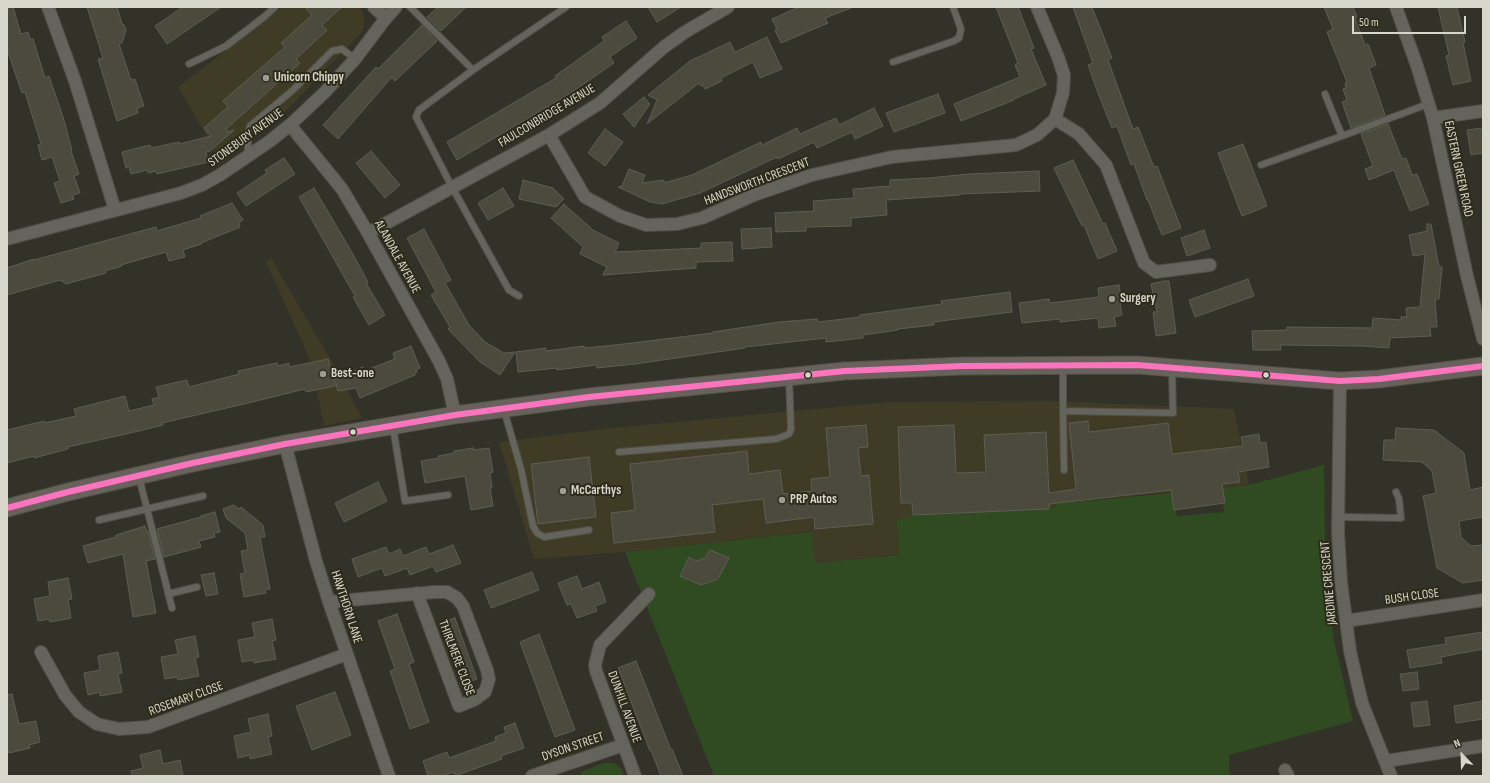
<!DOCTYPE html>
<html>
<head>
<meta charset="utf-8">
<style>
  body { margin:0 }
  #map { position:relative; width:1490px; height:783px; overflow:hidden; background:#333229; font-family:"Sofia Sans Condensed",sans-serif }
  canvas { display:block }
  .frame { position:absolute; inset:0; border:8px solid #d7d6cb; pointer-events:none }
  .north { position:absolute; left:1442px; top:735px; width:40px; height:40px; -webkit-text-stroke:3px #2e2b1a; paint-order:stroke; rotate:337deg; font-size:11px; font-weight:700; line-height:16px; text-align:center; color:#d7d6cb }
  .north::after { content:''; display:block; margin:auto; width:14px; height:18px; background:#d7d6cb; clip-path:polygon(50% 0,100% 100%,50% 72%,0 100%) }
  .scale { position:absolute; left:1352px; top:16px; width:114px; height:18px; box-sizing:border-box; border:2px solid #d7d6cb; border-top:0; padding-left:5px; font-size:12px; line-height:14px; white-space:nowrap; color:#d7d6cb; -webkit-text-stroke:3px #2e2b1a; paint-order:stroke }
</style>
</head>
<body>
<div id="map">
<canvas width="1490" height="783"></canvas>
<div class="frame"></div>
<div class="north">N</div>
<div class="scale">50 m</div>
</div>
<script>
const context = document.querySelector('canvas').getContext('2d');
context.lineJoin = 'round';
function fillPath(path, color) { context.fillStyle = color; context.fill(path, 'evenodd'); }
const shape = rows => new Path2D(rows.map(r => 'M' + r).join(''));
function strokePath(path, color, width, dash) { context.strokeStyle = color; context.lineWidth = width; context.lineCap = dash ? 'butt' : 'round'; context.setLineDash(dash || []); context.stroke(path); }
function label(font, color, halo, rows, align = 'center') {
  context.font = font + ' "Sofia Sans Condensed",sans-serif'; context.lineWidth = 4; context.setLineDash([]); context.textBaseline = 'middle'; context.strokeStyle = halo; context.fillStyle = color; for (const [text, x, y, turn = 0] of rows) {
    context.save(); context.translate(x, y); context.rotate((+turn || 0) * Math.PI / 180); context.textAlign = isNaN(turn) ? turn : align; if (halo) context.strokeText(text, 0, 0); context.fillText(text, 0, 0); context.restore();
  }
}
const built = shape([
  [282,7,359,7,362,10,365,24,362,32,277,120,218,166,207,136,178,87],
  [271,258,339,374,362,418,324,426,311,362,266,261],
  [1051,401,1234,409,1249,485,1059,503,1049,509,896,520,900,555,814,563,811,532,625,552,534,559,499,442,603,429,889,402]
]);
const green = shape([
  [1324,465,1325,537,1328,598,1334,641,1353,721,1229,755,1230,776,714,776,625,552,811,532,815,563,899,555,896,520,913,515,1049,509,1059,503,1173,493,1177,516,1224,512,1222,488,1249,485],
  [603,763,614,763,621,768,624,776,582,776,581,772]
]);
const building = shape([
  [7,7,13,7,21,34,28,32,30,39,33,39,45,78,49,76,63,117,72,150,71,151,79,174,74,176,80,193,73,195,74,199,61,203,54,183,60,181,52,157,42,160,38,145,41,144,25,92,22,93,7,49,7,7],
  [87,7,117,7,122,24,124,25,126,30,122,43,119,44,131,80,135,79,144,106,137,108,138,113,117,121,98,59,103,58,87,7],
  [183,7,221,7,167,44,155,26,183,7],
  [305,7,342,7,322,25,327,30,296,59,300,63,226,129,228,132,234,130,210,151,206,152,208,162,157,174,156,171,148,173,147,170,131,174,129,167,126,168,122,152,150,145,151,148,179,142,179,144,211,136,204,128,228,107,223,101,285,47,281,43,312,15,305,7],
  [438,7,466,7,441,31,427,17,438,7],
  [648,7,681,7,657,22,648,7],
  [799,7,850,7,851,8,825,18,828,23,781,43,775,30,777,29,772,19,799,7],
  [996,7,1018,7,1034,48,1031,49,1046,85,1014,99,1014,100,961,121,954,104,1020,77,1015,65,1018,63,996,7],
  [1073,7,1092,7,1112,58,1108,60,1133,129,1138,127,1154,167,1157,166,1181,228,1162,235,1148,200,1147,200,1134,164,1131,165,1117,126,1112,128,1098,93,1088,65,1093,63,1073,7],
  [1324,7,1353,7,1357,17,1355,18,1365,45,1368,44,1376,65,1369,68,1385,115,1351,128,1342,102,1347,100,1343,89,1346,88,1345,83,1347,82,1327,32,1333,29,1324,7],
  [1438,7,1457,7,1465,42,1463,43,1471,81,1453,85,1446,56,1449,55,1438,7],
  [626,21,637,38,610,57,614,63,569,94,457,160,447,142,556,78,555,76,604,41,602,37,626,21],
  [422,25,437,41,395,81,392,77,338,139,323,125,376,67,378,69,422,25],
  [767,37,782,69,760,78,753,62,721,78,722,81,705,89,703,85,701,86,699,83,647,124,657,100,648,95,690,61,730,42,735,52,767,37],
  [938,94,945,113,894,132,886,113,938,94],
  [644,97,650,104,634,127,623,114,644,97],
  [874,108,883,126,855,139,852,132,817,148,814,142,778,159,777,157,700,193,662,204,650,202,618,187,622,186,629,169,645,175,642,183,664,180,664,183,692,175,761,142,762,145,797,128,800,134,836,118,839,125,874,108],
  [1388,124,1402,159,1406,158,1412,175,1417,174,1429,204,1410,211,1394,170,1369,180,1365,169,1373,166,1361,134,1388,124],
  [1483,128,1483,153,1471,155,1467,130,1483,128],
  [605,129,623,142,605,166,588,153,605,129],
  [1243,144,1267,206,1242,216,1218,153,1243,144],
  [371,151,400,185,385,198,356,163,371,151],
  [284,158,295,174,246,206,237,193,267,173,265,170,284,158],
  [1073,160,1103,224,1105,223,1117,251,1098,259,1084,225,1082,226,1054,168,1073,160],
  [1039,171,1040,191,960,194,960,195,886,200,887,215,851,218,851,226,806,227,806,231,776,232,775,213,814,211,813,201,854,198,853,189,890,186,890,180,929,178,969,174,1039,171],
  [523,180,553,188,564,199,556,207,519,199,523,180],
  [314,188,350,249,368,282,366,283,385,315,369,325,353,297,355,296,299,197,314,188],
  [503,188,514,206,488,220,478,203,503,188],
  [232,203,243,220,239,223,240,227,201,243,201,244,183,250,185,257,169,261,166,252,121,265,122,266,105,271,106,273,66,284,60,280,7,295,7,268,34,259,34,260,156,227,157,231,201,218,200,216,232,203],
  [564,204,593,230,619,243,615,252,701,248,701,243,732,242,733,261,696,262,696,268,603,275,607,267,580,254,583,247,551,218,564,204],
  [1427,224,1431,224,1439,267,1442,267,1439,299,1435,299,1437,327,1430,327,1431,336,1390,338,1389,348,1361,346,1280,345,1281,350,1253,350,1252,331,1287,330,1287,327,1372,328,1373,318,1401,320,1401,317,1407,317,1406,308,1420,307,1425,254,1413,256,1409,235,1427,231,1427,224],
  [771,228,772,247,742,249,741,229,771,228],
  [424,229,451,280,445,283,469,325,485,342,504,353,515,352,500,375,480,362,448,329,450,327,431,295,436,292,407,238,424,229],
  [1204,230,1210,248,1187,256,1181,238,1204,230],
  [1248,279,1254,296,1195,317,1189,300,1248,279],
  [1164,281,1169,281,1176,333,1156,336,1153,312,1157,312,1151,284,1164,281],
  [1119,285,1122,303,1120,303,1122,315,1114,317,1116,326,1099,328,1098,318,1060,322,1060,319,1022,323,1019,303,1049,299,1050,303,1099,297,1098,288,1119,285],
  [1010,292,1012,312,934,322,934,325,898,329,898,330,863,335,863,338,826,342,826,338,745,347,745,348,635,364,597,368,596,365,557,370,557,368,518,372,516,352,546,348,546,351,584,346,585,348,624,344,713,333,713,332,779,322,817,319,818,322,860,317,860,315,942,304,941,301,1010,292],
  [411,346,420,368,416,370,417,372,415,373,415,375,360,398,356,388,338,391,335,379,363,367,364,371,395,359,393,353,411,346],
  [328,359,335,386,306,392,305,389,244,404,162,423,163,425,143,430,68,447,68,449,34,458,34,456,7,463,7,430,44,421,45,423,76,416,74,409,125,396,129,411,154,405,152,399,159,397,156,387,187,380,189,387,239,374,238,371,277,363,278,366,289,363,289,367,328,359],
  [1088,421,1089,432,1168,423,1172,454,1243,446,1241,437,1259,434,1260,443,1266,442,1269,467,1238,472,1240,482,1222,484,1225,503,1174,510,1171,490,1049,504,1049,509,913,515,912,503,901,503,898,427,954,425,956,473,986,472,984,435,1046,432,1049,493,1076,489,1069,423,1088,421],
  [866,425,868,447,858,448,861,476,869,475,873,524,815,529,814,517,766,523,763,499,712,505,715,532,614,543,611,513,635,510,630,464,747,451,749,474,780,470,783,494,812,491,811,479,830,477,826,428,866,425],
  [1396,428,1434,430,1464,453,1470,490,1483,487,1483,517,1459,521,1461,537,1471,546,1483,545,1483,580,1463,583,1437,568,1423,496,1436,493,1432,471,1422,462,1383,460,1384,440,1395,440,1396,428],
  [473,448,473,450,489,448,493,472,490,473,492,488,490,488,493,506,471,510,465,476,425,483,421,461,439,458,438,456,454,453,454,451,473,448],
  [589,457,596,517,538,524,531,464,589,457],
  [378,482,387,501,344,522,335,503,378,482],
  [234,505,239,509,241,507,263,525,265,537,260,537,270,589,265,590,266,593,244,597,240,574,245,573,241,551,248,550,245,533,226,518,223,509,234,505],
  [215,512,220,532,214,533,215,537,199,541,201,547,164,557,157,529,201,517,201,516,215,512],
  [145,526,147,532,148,531,155,559,146,561,156,613,133,617,123,554,88,563,83,546,116,537,116,535,145,526],
  [453,545,461,563,436,572,433,566,410,575,407,568,385,576,382,568,358,577,352,559,386,547,389,554,400,549,403,556,426,547,429,554,453,545],
  [710,550,729,558,718,579,701,585,680,576,689,557,696,561,705,558,710,550],
  [532,572,539,590,491,608,484,590,532,572],
  [214,573,218,594,206,596,201,575,214,573],
  [577,576,582,589,599,582,606,602,595,606,597,611,577,618,571,604,567,605,558,583,577,576],
  [68,578,72,599,68,600,71,618,50,622,49,619,38,621,34,599,50,596,48,582,68,578],
  [397,614,414,662,409,664,429,722,410,729,390,671,395,669,378,621,397,614],
  [455,618,477,679,466,683,444,622,455,618],
  [272,619,276,640,272,641,276,659,254,663,254,660,242,662,238,640,255,637,252,623,272,619],
  [1483,632,1483,649,1441,657,1442,663,1410,668,1407,650,1446,644,1445,638,1483,632],
  [539,634,575,730,555,737,520,642,539,634],
  [195,636,199,657,195,658,199,676,178,680,177,677,165,679,161,657,178,654,175,640,195,636],
  [118,652,122,673,118,674,122,692,100,696,100,692,88,695,84,673,100,670,98,656,118,652],
  [636,661,671,750,672,749,683,776,661,776,651,750,650,751,618,668,636,661],
  [1417,672,1419,689,1403,691,1400,674,1417,672],
  [335,692,351,735,312,750,296,706,335,692],
  [12,694,19,724,36,721,40,742,29,745,30,748,9,753,7,746,7,695,12,694],
  [1427,701,1430,725,1414,727,1411,703,1427,701],
  [1483,701,1483,719,1456,723,1454,706,1483,701],
  [268,714,272,736,268,737,272,754,250,759,250,755,238,758,234,736,251,732,248,719,268,714],
  [515,723,524,748,501,756,502,759,455,776,454,772,441,776,428,776,423,761,447,752,449,758,496,741,495,737,506,733,504,727,515,723],
  [160,750,163,764,180,760,183,776,132,776,131,771,143,768,140,755,160,750]
]);
const lane = shape([
  [410,7,473,70,566,7],
  [893,62,954,41,959,38,961,29,953,7],
  [189,64,226,46,264,17,275,7],
  [473,70,419,110,416,117,452,187,509,290,519,296],
  [1325,94,1342,136,1428,104],
  [248,156,248,134,250,126,293,90,332,51,342,49,355,59],
  [1261,165,1342,136],
  [1063,367,1063,411],
  [504,410,521,469,533,526,537,533,544,537,589,530],
  [393,427,405,501,448,495],
  [619,452,776,439,789,434,791,429,789,378],
  [1064,470,1063,411,1173,413,1172,370],
  [139,477,172,608],
  [1339,517,1401,518,1399,499,1396,492],
  [99,520,203,496],
  [168,594,197,587]
]);
const street = shape([
  [48,7,75,81,115,210],
  [374,7,386,18],
  [1396,7,1417,66,1433,118,1467,276,1483,339],
  [1433,118,1483,111],
  [1055,119,1079,134,1106,165,1144,263,1156,272,1210,265],
  [290,125,342,189,368,233,439,361,447,379,455,415],
  [549,135,585,197,620,216,646,225,677,224,702,218,754,195,812,175,892,157,1016,145,1037,135,1055,119,1063,93,1064,75,1058,57,1037,7],
  [368,233,549,135,600,103,664,47,685,32,728,7],
  [7,239,181,193,202,185,220,175,270,141,290,125,325,92,355,59,386,18,396,7],
  [1340,381,1338,532,1341,582,1350,651,1362,703,1391,776],
  [285,444,316,561,329,602,389,776],
  [329,602,435,592,447,592,457,598,463,606,487,670,489,679,485,692,474,700,459,706,417,593],
  [1346,621,1483,600],
  [41,652,65,695,79,712,97,724,119,729,148,727,347,654],
  [1386,761,1483,746],
  [1285,770,1288,776],
  [532,776,623,745],
  [635,776,596,671,595,665,600,645,649,594]
]);
const secondary = shape([
  [7,508,68,492,193,463,285,444,455,415,589,397,845,371,962,366,1137,365,1340,381,1379,379,1483,366]
]);
const bus1 = shape([
  [7,508,68,492,193,463,285,444,455,415,589,397,845,371,962,366,1137,365,1340,381,1379,379,1483,366]
]);
const markers = [
  [266,78,4,"#9e9d92"],
  [1112,299,4,"#9e9d92"],
  [323,374,4,"#9e9d92"],
  [808,375,3.5,"#d7d6cb"],
  [1266,375,3.5,"#d7d6cb"],
  [353,432,3.5,"#d7d6cb"],
  [563,491,4,"#9e9d92"],
  [782,500,4,"#9e9d92"]
];
const poiNames = [
  ["Unicorn Chippy",274,78],
  ["Surgery",1120,299],
  ["Best-one",331,374],
  ["McCarthys",571,491],
  ["PRP Autos",790,500]
];
const streetNames = [
  ["FAULCONBRIDGE AVENUE",547,116,-31],
  ["STONEBURY AVENUE",246,138,-36],
  ["EASTERN GREEN ROAD",1458,169,78],
  ["HANDSWORTH CRESCENT",757,182,-21],
  ["ALANDALE AVENUE",397,257,61],
  ["JARDINE CRESCENT",1329,583,-95],
  ["BUSH CLOSE",1412,597,-8],
  ["HAWTHORN LANE",346,607,72],
  ["THIRLMERE CLOSE",456,658,69],
  ["ROSEMARY CLOSE",186,699,-20],
  ["DUNHILL AVENUE",624,707,70],
  ["DYSON STREET",573,747,-19]
];
fillPath(built, '#3f3b25');
fillPath(green, '#304a22');
fillPath(building, '#4c4a3c');
strokePath(building, '#5e5d55', 1);
strokePath(lane, '#504f46', 8);
strokePath(street, '#504f46', 14);
strokePath(secondary, '#504f46', 19);
strokePath(lane, '#65645c', 6);
strokePath(street, '#65645c', 12);
strokePath(secondary, '#69625c', 17);
strokePath(bus1, '#fc73be', 6);
for (const [x, y, r, color] of markers) { const dot = new Path2D(); dot.arc(x, y, r, 0, 2 * Math.PI); context.fillStyle = color; context.fill(dot); strokePath(dot, '#2e2b1a', 1.5); }
label('bold 13px', '#d7d6cb', '#2e2b1a', poiNames, 'left');
label('13px', '#d7d6cb', '#2e2b1a', streetNames);
</script>
</body>
</html>
